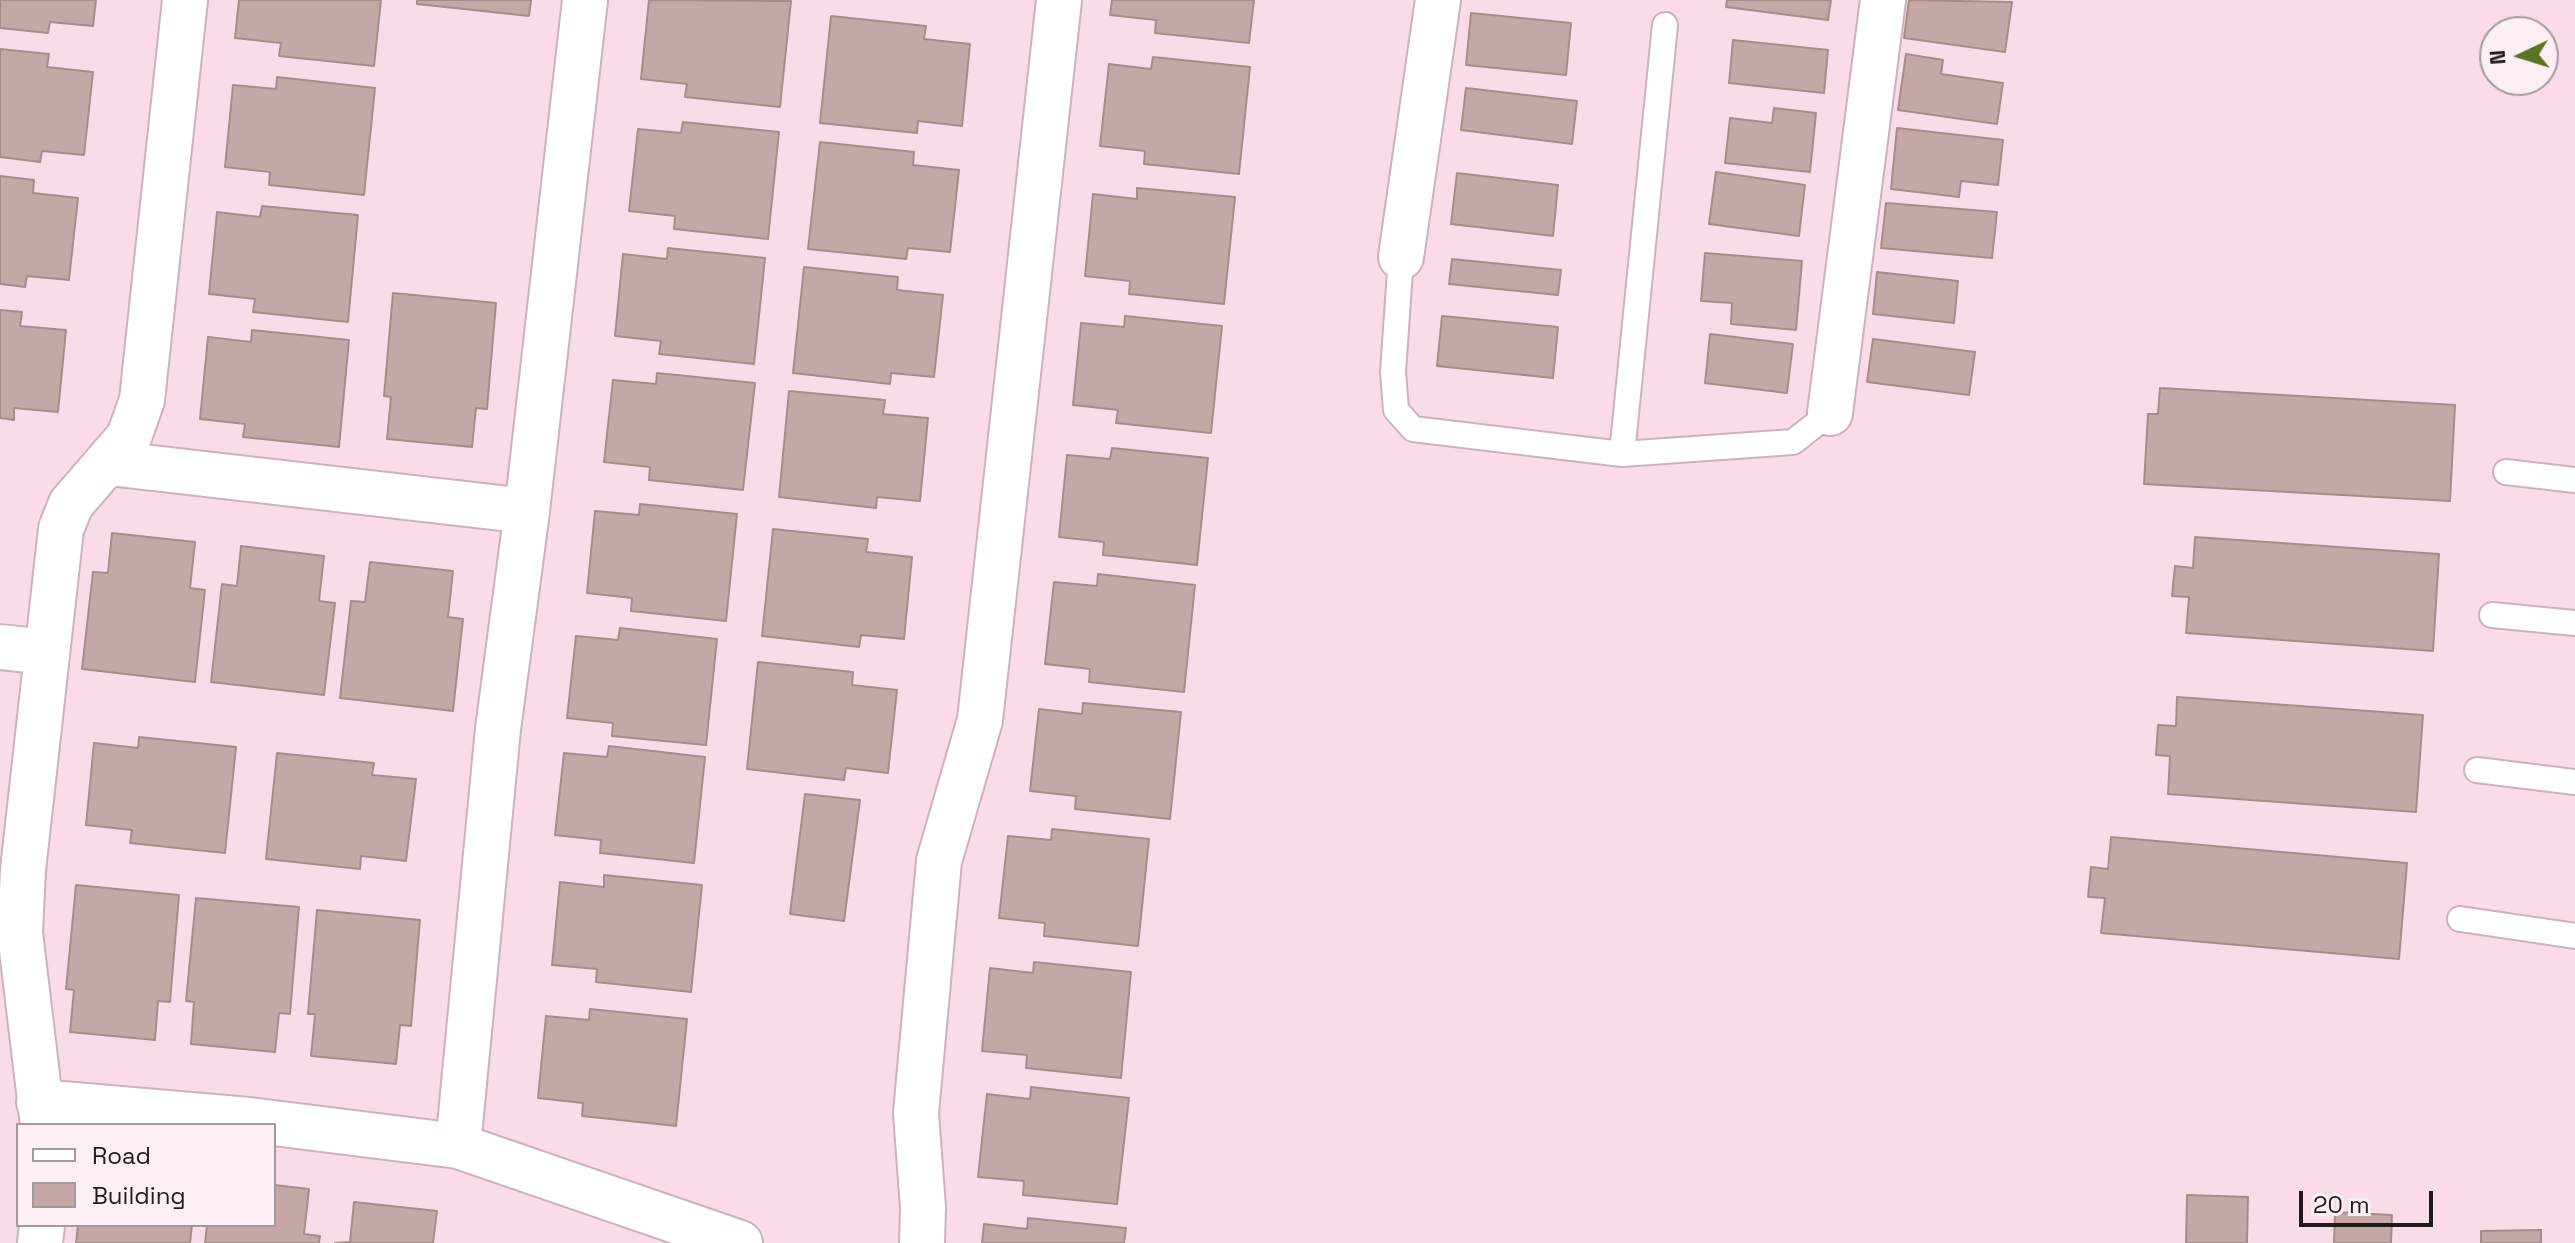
<!DOCTYPE html>
<html>
<head>
<meta charset="utf-8">
<style>
  body { margin:0 }
  #map { position:relative; width:2575px; height:1243px; overflow:hidden; background:#fadce8; font-family:"Space Grotesk",sans-serif }
  canvas { display:block }
  .legend { position:absolute; left:16px; top:1123px; width:260px; height:104px; box-sizing:border-box; background:#fbeff4; border:2px solid #a5999e; margin:0; padding:10px 14px; list-style:none; font-size:24px; color:#23191d }
  .legend li { display:flex; align-items:center; gap:16px; height:40px }
  .legend b { width:40px; border:2px solid #a5999e }
  .north { position:absolute; left:2479px; top:16px; width:80px; height:80px; box-sizing:border-box; background:#fbeff4; border:2px solid #a5999e; border-radius:50%; rotate:266deg; font-size:22px; font-weight:700; line-height:32px; text-align:center; color:#23191d }
  .north::after { content:''; display:block; margin:auto; width:28px; height:36px; background:#5a7326; clip-path:polygon(50% 0,100% 100%,50% 72%,0 100%) }
  .scale { position:absolute; left:2299px; top:1191px; width:134px; height:36px; box-sizing:border-box; border:4px solid #23191d; border-top:0; padding-left:10px; font-size:24px; line-height:28px; white-space:nowrap; color:#23191d; -webkit-text-stroke:6px #fbeff4; paint-order:stroke }
</style>
</head>
<body>
<div id="map">
<canvas width="2575" height="1243"></canvas>
<ul class="legend">
<li><b style="height:10px;background:#fff"></b>Road</li>
<li><b style="height:22px;background:#c6a7a7"></b>Building</li>
</ul>
<div class="north">N</div>
<div class="scale">20 m</div>
</div>
<script>
const context = document.querySelector('canvas').getContext('2d');
context.lineJoin = 'round';
function fillPath(path, color) { context.fillStyle = color; context.fill(path, 'evenodd'); }
const shape = rows => new Path2D(rows.map(r => 'M' + r).join(''));
function strokePath(path, color, width, dash) { context.strokeStyle = color; context.lineWidth = width; context.lineCap = dash ? 'butt' : 'round'; context.setLineDash(dash || []); context.stroke(path); }
const building = shape([
  [0,0,96,0,93,26,50,22,48,33,0,28,0,0],
  [239,0,381,0,374,66,279,56,281,43,235,38,239,0],
  [417,0,531,0,529,16,417,4,417,0],
  [649,0,791,1,780,107,685,97,687,84,641,79,649,0],
  [1112,0,1254,0,1249,43,1155,33,1156,20,1110,15,1112,0],
  [1727,0,1831,0,1828,20,1726,7,1727,0],
  [1909,0,2012,2,2005,52,1904,38,1909,0],
  [1471,13,1571,23,1566,75,1466,65,1471,13],
  [831,16,926,26,924,39,970,44,962,126,918,121,917,133,820,123,831,16],
  [1733,40,1828,50,1824,93,1729,83,1733,40],
  [0,49,49,54,47,67,93,72,84,155,42,151,40,162,0,157,0,49],
  [1906,54,1943,60,1941,74,2003,83,1997,124,1898,110,1906,54],
  [1153,57,1250,67,1239,174,1144,164,1145,151,1100,146,1109,64,1151,69,1153,57],
  [277,77,375,88,364,195,269,185,270,172,225,167,233,85,276,89,277,77],
  [1466,88,1577,101,1572,144,1461,130,1466,88],
  [1774,108,1816,113,1810,172,1725,163,1730,118,1772,123,1774,108],
  [683,122,779,132,768,239,674,229,675,216,629,211,638,129,681,133,683,122],
  [1897,128,2003,140,1998,185,1961,181,1959,197,1891,189,1897,128],
  [820,142,914,152,913,165,959,170,950,252,908,248,906,259,808,249,820,142],
  [1716,172,1805,185,1799,236,1709,224,1716,172],
  [1457,173,1558,185,1553,236,1451,224,1457,173],
  [0,176,34,180,33,193,78,198,69,280,27,276,25,287,0,284,0,176],
  [1137,188,1235,197,1224,304,1129,294,1130,281,1085,276,1093,194,1137,199,1137,188],
  [1886,203,1997,212,1992,258,1881,248,1886,203],
  [262,206,358,215,348,322,253,312,255,299,209,294,217,212,260,217,262,206],
  [668,248,765,258,754,364,659,354,661,341,615,336,623,254,667,259,668,248],
  [1705,253,1802,261,1796,330,1731,324,1732,303,1701,301,1705,253],
  [1452,259,1561,270,1558,295,1449,284,1452,259],
  [804,267,898,277,897,290,943,295,934,377,891,373,890,384,793,373,804,267],
  [1877,272,1958,281,1954,323,1873,314,1877,272],
  [393,293,496,303,487,409,476,408,472,447,387,439,391,397,384,396,393,293],
  [0,310,22,312,20,326,66,330,58,412,14,408,14,420,0,418,0,310],
  [1125,316,1222,326,1211,433,1116,423,1118,410,1073,405,1081,323,1124,327,1125,316],
  [1442,316,1558,327,1553,378,1437,366,1442,316],
  [252,330,349,340,339,447,243,437,245,424,200,419,208,337,251,342,252,330],
  [1710,334,1793,344,1787,393,1705,383,1710,334],
  [1873,339,1975,352,1969,395,1867,382,1873,339],
  [657,373,755,383,743,490,649,480,650,467,604,462,613,380,656,384,657,373],
  [2160,388,2455,405,2450,501,2144,484,2148,414,2158,414,2160,388],
  [789,391,885,400,883,414,928,418,920,501,877,497,876,508,779,497,789,391],
  [1112,448,1208,458,1197,565,1103,555,1104,542,1059,537,1067,455,1110,459,1112,448],
  [640,504,737,514,726,621,631,611,632,598,587,593,595,511,639,515,640,504],
  [773,529,868,539,866,552,912,557,904,639,861,635,859,647,762,636,773,529],
  [112,533,195,542,190,588,205,590,195,682,82,669,93,572,108,573,112,533],
  [2195,537,2439,554,2433,651,2186,633,2189,597,2172,596,2175,566,2193,568,2195,537],
  [241,546,324,556,319,601,335,603,324,695,211,682,222,584,237,586,241,546],
  [370,562,453,571,448,617,463,619,453,711,340,698,351,601,365,602,370,562],
  [1098,574,1195,585,1184,692,1089,682,1090,669,1045,664,1054,582,1097,586,1098,574],
  [620,628,717,639,706,745,612,736,613,723,567,718,576,636,618,640,620,628],
  [758,662,853,672,852,685,897,690,888,773,846,768,844,780,747,769,758,662],
  [2177,697,2423,715,2416,812,2168,794,2170,756,2156,755,2158,725,2176,726,2177,697],
  [1083,703,1181,712,1170,819,1075,809,1076,796,1030,791,1039,709,1082,714,1083,703],
  [139,737,236,747,225,853,130,843,132,830,86,825,94,743,138,748,139,737],
  [609,746,705,757,694,863,600,853,601,840,555,835,564,753,607,757,609,746],
  [277,753,374,763,372,775,416,779,406,861,361,856,360,869,266,859,277,753],
  [805,794,860,800,844,921,790,914,805,794],
  [1052,829,1149,839,1138,946,1044,936,1045,923,999,918,1008,836,1051,840,1052,829],
  [2111,837,2407,863,2399,959,2101,933,2105,898,2088,897,2091,867,2108,869,2111,837],
  [604,875,702,885,691,992,596,982,597,969,552,965,560,882,604,887,604,875],
  [76,885,179,895,170,1002,158,1001,155,1040,70,1032,74,990,66,989,76,885],
  [196,898,299,907,290,1014,279,1013,275,1052,191,1044,194,1002,186,1001,196,898],
  [317,910,420,920,411,1026,400,1025,396,1064,311,1056,315,1014,308,1014,317,910],
  [1034,962,1131,972,1121,1078,1026,1068,1027,1055,982,1051,990,968,1033,973,1034,962],
  [590,1009,687,1019,676,1126,582,1116,583,1103,538,1098,546,1016,589,1020,590,1009],
  [1031,1087,1129,1098,1117,1204,1023,1195,1024,1181,978,1177,987,1094,1030,1099,1031,1087],
  [274,1185,309,1189,304,1234,320,1236,319,1243,205,1243,207,1225,274,1225,274,1185],
  [2187,1195,2248,1197,2247,1243,2186,1243,2187,1195],
  [354,1202,437,1211,433,1243,335,1243,350,1242,354,1202],
  [2335,1212,2392,1215,2391,1243,2334,1243,2335,1212],
  [1028,1218,1126,1228,1124,1243,982,1243,984,1224,1027,1229,1028,1218],
  [78,1225,192,1225,190,1243,76,1243,78,1225],
  [2541,1230,2541,1243,2481,1243,2481,1231,2541,1230]
]);
const lane = shape([
  [1401,257,1393,372,1396,410,1413,429,1622,454,1793,442,1830,413],
  [1622,454,1665,25],
  [2506,472,2575,480],
  [2492,615,2575,623],
  [2477,770,2575,782],
  [2460,919,2575,936]
]);
const street = shape([
  [1401,257,1438,0],
  [1830,413,1883,0],
  [109,463,527,511],
  [0,647,47,652],
  [39,1102,249,1120,458,1146,740,1243],
  [43,1125,20,933,23,870,61,529,71,504,129,437,142,400,185,0],
  [458,1146,498,729,527,511,585,0],
  [40,1243,42,1225],
  [922,1243,923,1208,916,1113,939,861,980,720,1059,0]
]);
fillPath(building, '#c6a7a7');
strokePath(building, '#a98b8b', 2);
strokePath(lane, '#ceb1bd', 28);
strokePath(street, '#ceb1bd', 48);
strokePath(lane, '#fff', 24);
strokePath(street, '#fff', 44);
</script>
</body>
</html>
